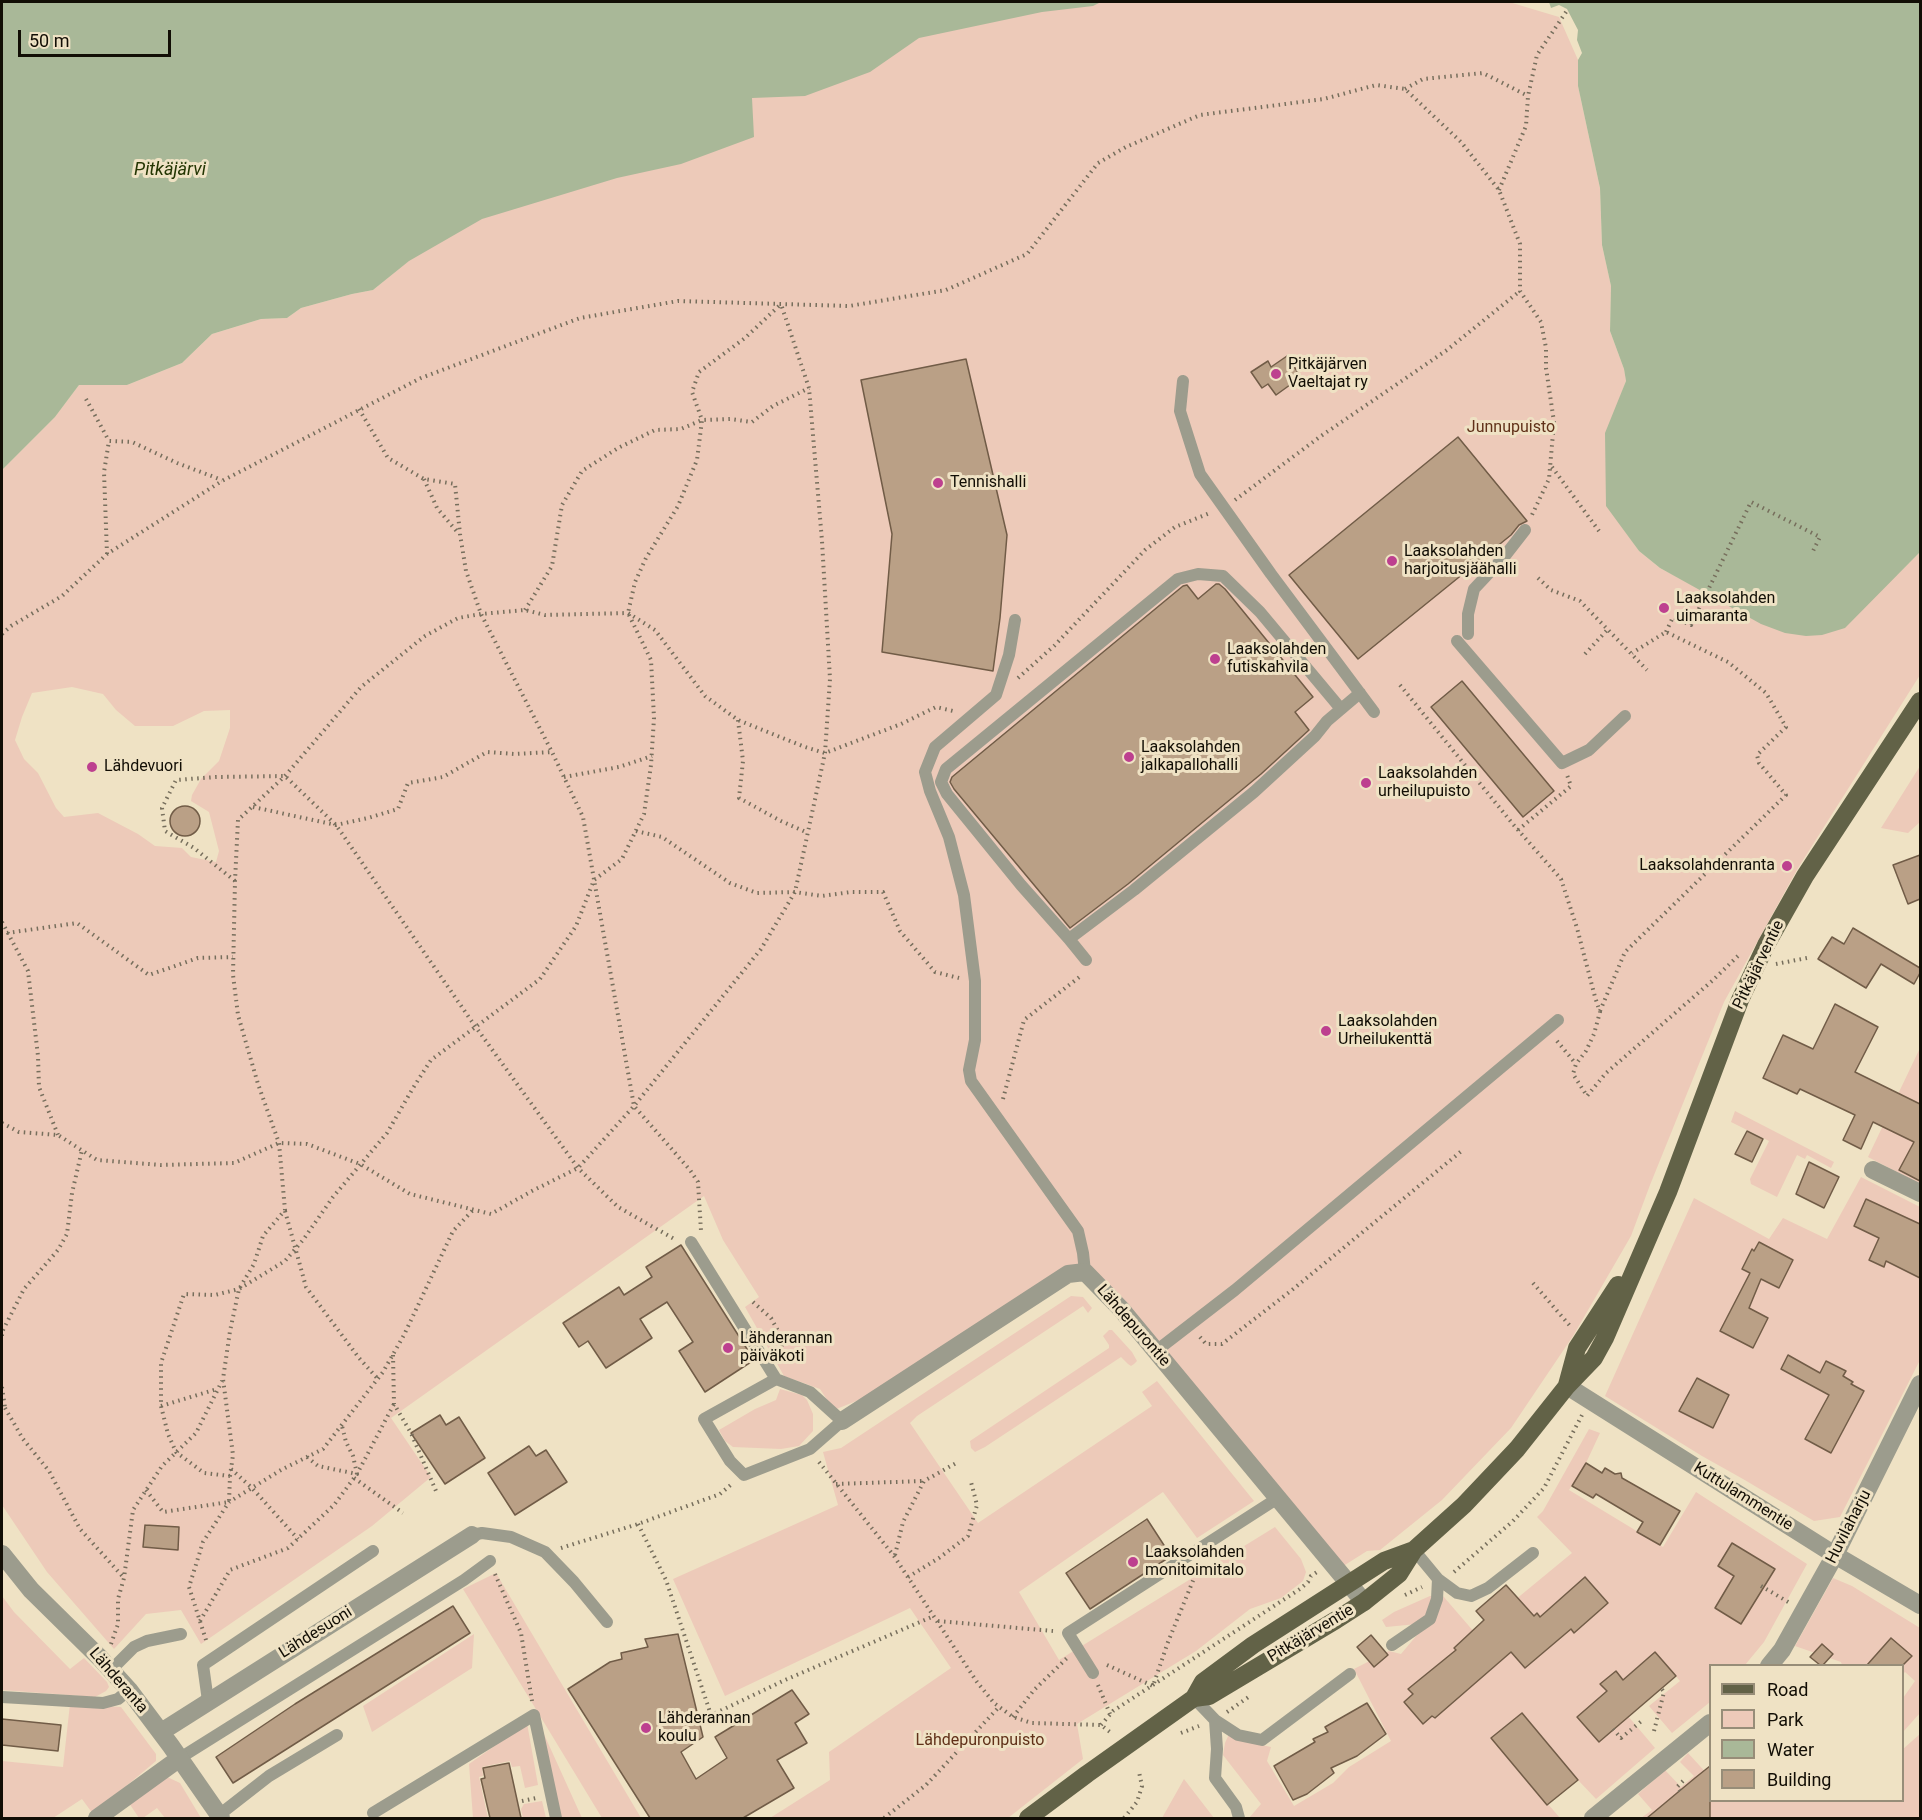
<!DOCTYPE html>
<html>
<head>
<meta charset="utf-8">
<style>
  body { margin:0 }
  #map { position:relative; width:1922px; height:1820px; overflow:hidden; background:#efe2c4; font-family:Roboto,sans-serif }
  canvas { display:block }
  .frame { position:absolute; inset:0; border:3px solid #120e05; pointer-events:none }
  .legend { position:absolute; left:1709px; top:1664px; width:195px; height:138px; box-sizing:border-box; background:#efe2c4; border:2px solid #978d78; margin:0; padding:8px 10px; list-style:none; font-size:18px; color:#120e05 }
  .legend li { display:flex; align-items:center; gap:12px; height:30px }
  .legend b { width:30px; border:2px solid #978d78 }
  .scale { position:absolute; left:18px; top:30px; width:153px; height:27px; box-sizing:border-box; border:3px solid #120e05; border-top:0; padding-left:8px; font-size:18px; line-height:21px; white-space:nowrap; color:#120e05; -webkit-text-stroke:4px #efe2c4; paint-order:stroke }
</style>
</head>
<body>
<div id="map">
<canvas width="1922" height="1820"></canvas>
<div class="frame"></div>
<ul class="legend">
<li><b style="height:8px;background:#626247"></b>Road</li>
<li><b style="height:16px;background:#edcab9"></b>Park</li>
<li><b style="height:16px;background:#a9b898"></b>Water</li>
<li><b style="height:16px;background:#baa086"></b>Building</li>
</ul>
<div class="scale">50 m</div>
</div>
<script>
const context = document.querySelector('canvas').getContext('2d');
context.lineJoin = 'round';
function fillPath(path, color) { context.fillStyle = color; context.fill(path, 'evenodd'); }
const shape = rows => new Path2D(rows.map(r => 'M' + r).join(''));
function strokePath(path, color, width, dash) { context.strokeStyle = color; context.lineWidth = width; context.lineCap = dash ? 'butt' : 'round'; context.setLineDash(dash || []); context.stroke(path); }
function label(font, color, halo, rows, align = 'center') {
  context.font = font + ' Roboto,sans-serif'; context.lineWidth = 6; context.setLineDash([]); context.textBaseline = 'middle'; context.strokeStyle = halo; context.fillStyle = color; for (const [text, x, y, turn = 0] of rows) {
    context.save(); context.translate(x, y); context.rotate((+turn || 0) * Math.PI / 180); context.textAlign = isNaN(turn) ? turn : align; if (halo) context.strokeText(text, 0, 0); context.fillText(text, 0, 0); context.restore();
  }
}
const green = shape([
  [723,2,1509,2,1559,17,1578,60,1578,86,1600,188,1602,245,1611,286,1610,331,1624,369,1626,381,1620,397,1625,531,1639,551,1660,568,1727,604,1898,574,1920,552,1920,675,1798,868,1724,1002,1650,1185,1631,1236,1573,1336,1511,1428,1442,1500,1380,1550,1367,1551,1337,1570,1085,1272,891,1387,834,1410,820,1389,784,1376,745,1307,759,1297,723,1240,704,1196,391,1418,431,1477,372,1526,201,1644,181,1610,146,1614,114,1649,47,1572,2,1505,2,470,55,417,79,385,127,385,182,363,212,334,261,319,287,318,301,308,352,294,373,290],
  [72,687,103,694,116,710,135,726,173,726,204,711,230,710,230,728,219,761,201,779,192,795,191,801,209,812,219,851,216,862,191,857,182,848,155,846,138,834,98,813,64,817,56,808,38,773,24,759,15,740,22,717,32,693],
  [1920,766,1920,822,1908,833,1881,828],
  [1920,1048,1920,1184,1868,1157],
  [1735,1111,1834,1162,1831,1168,1807,1155,1805,1159,1797,1155,1777,1197,1751,1184,1750,1179,1769,1141,1731,1122],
  [1861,1177,1920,1207,1920,1360,1840,1517,1814,1521,1743,1479,1702,1456,1605,1396,1694,1198,1769,1239,1783,1218,1827,1239],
  [1071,1296,1083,1297,1092,1308,1088,1313,1083,1306,917,1416,910,1423,978,1523,1152,1406,1142,1392,1157,1381,1254,1501,1197,1538,1163,1492,1019,1592,1059,1660,1275,1527,1301,1559,1306,1572,1303,1581,1281,1598,1250,1609,1196,1651,1077,1724,1083,1759,1008,1818,770,1818,830,1780,829,1752,951,1668,910,1608,725,1696,673,1579,838,1505,823,1452,841,1448],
  [1109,1330,1112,1330,1132,1352,1137,1361,1134,1364,1131,1366,1128,1364,1121,1357,985,1447,975,1452,971,1448,970,1441,1109,1348,1109,1345,1103,1336],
  [780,1389,802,1395,807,1400,813,1414,813,1431,799,1446,781,1449,733,1447,725,1441,719,1430,755,1409,776,1400],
  [1589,1429,1600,1433,1586,1463,1569,1490,1663,1547,1696,1492,1807,1564,1764,1642,1745,1665,1710,1666,1710,1702,1672,1733,1649,1706,1680,1681,1655,1652,1623,1680,1616,1671,1601,1684,1655,1748,1596,1799,1578,1780,1492,1739,1560,1818,1249,1818,1261,1804,1223,1755,1225,1743,1229,1734,1247,1742,1271,1747,1267,1761,1294,1806,1333,1783,1349,1767,1391,1741,1354,1669,1389,1651,1401,1654,1422,1629,1417,1624,1386,1627,1382,1620,1394,1612,1430,1596,1443,1596,1475,1633,1572,1553,1537,1517,1543,1511],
  [496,1573,641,1818,602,1818,463,1589],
  [1833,1578,1852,1586,1920,1628,1920,1713,1903,1732,1903,1698,1915,1681,1905,1672,1903,1674,1902,1666,1842,1665,1841,1662,1795,1646],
  [2,1596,14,1612,70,1669,84,1658,107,1682,109,1687,106,1691,95,1697,2,1690],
  [474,1634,472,1668,372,1732,363,1706],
  [70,1704,121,1707,156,1754,156,1761,93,1814,82,1799,53,1818,2,1818,2,1761,63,1767],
  [527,1723,538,1785,525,1788,520,1766,512,1767,510,1761,482,1767,483,1776,479,1777,488,1818,473,1818,469,1764],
  [543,1732,582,1818,559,1818],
  [1920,1734,1920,1818,1641,1818,1652,1810,1638,1794,1665,1770,1681,1787,1694,1776,1680,1762,1688,1753,1710,1777,1710,1800,1902,1800,1903,1749],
  [165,1776,180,1783,201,1818,165,1818,157,1808,143,1818,139,1818,127,1800],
  [1184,1779,1214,1818,1162,1818],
  [542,1801,546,1818,523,1818,521,1809,524,1804]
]);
const water = shape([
  [2,2,1101,2,1093,6,1042,12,919,38,870,72,805,96,752,98,754,137,681,164,617,178,482,219,409,261,373,290,352,294,301,308,287,318,261,319,212,334,182,363,127,385,79,385,55,417,2,470],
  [1549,2,1920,2,1920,552,1845,628,1822,635,1806,636,1785,633,1761,624,1660,568,1639,551,1606,506,1605,433,1626,381,1624,369,1610,331,1611,286,1602,245,1600,188,1578,86,1578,60,1582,53,1577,40,1578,30,1567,9,1559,5,1551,8]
]);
const building = shape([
  [1287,356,1301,377,1276,395,1268,384,1262,388,1251,372,1268,361,1271,367,1287,356],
  [966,359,1007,535,1000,618,993,671,882,652,892,534,861,380,966,359],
  [1458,437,1527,521,1519,525,1511,535,1358,659,1289,575,1458,437],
  [1216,584,1219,584,1225,589,1313,697,1295,712,1309,730,1261,774,1128,884,1070,928,954,789,950,782,952,777,1183,586,1187,585,1198,599,1216,584],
  [1462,681,1554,791,1523,817,1431,707,1462,681],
  '170 821a15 15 0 1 1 30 0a15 15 0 1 1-30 0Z',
  [1920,855,1920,899,1908,904,1893,865,1920,855],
  [1853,928,1920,968,1920,973,1914,984,1881,964,1866,988,1818,959,1832,937,1844,944,1853,928],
  [1835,1004,1878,1027,1855,1072,1920,1104,1920,1181,1899,1170,1914,1142,1873,1122,1861,1149,1843,1140,1855,1115,1800,1089,1797,1094,1763,1078,1783,1035,1813,1049,1835,1004],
  [1747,1131,1763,1139,1752,1162,1735,1154,1747,1131],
  [1809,1162,1839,1177,1824,1208,1796,1194,1809,1162],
  [1866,1199,1920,1224,1920,1278,1886,1261,1884,1267,1869,1260,1879,1238,1854,1226,1866,1199],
  [1759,1242,1793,1260,1779,1288,1761,1279,1749,1308,1768,1318,1753,1348,1720,1331,1750,1273,1742,1269,1752,1249,1754,1251,1759,1242],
  [681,1245,754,1360,705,1392,679,1351,693,1342,667,1302,640,1319,652,1338,606,1368,588,1341,579,1347,563,1323,619,1287,624,1295,652,1277,646,1267,681,1245],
  [1788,1355,1820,1373,1826,1361,1846,1371,1843,1376,1853,1382,1851,1384,1864,1391,1831,1453,1805,1439,1829,1395,1781,1369,1788,1355],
  [1697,1378,1729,1395,1713,1428,1679,1411,1697,1378],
  [440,1415,446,1425,459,1417,485,1458,445,1484,411,1433,440,1415],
  [529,1446,536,1456,546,1450,567,1482,515,1515,488,1473,529,1446],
  [1586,1463,1602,1473,1605,1468,1615,1474,1621,1473,1622,1478,1680,1511,1660,1545,1637,1532,1643,1522,1596,1494,1593,1498,1572,1486,1586,1463],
  [1147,1519,1171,1556,1090,1609,1066,1573,1147,1519],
  [145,1525,179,1527,178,1550,143,1547,145,1525],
  [1732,1543,1775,1569,1741,1624,1715,1608,1734,1576,1718,1566,1732,1543],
  [1585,1577,1608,1603,1574,1633,1571,1629,1525,1668,1511,1652,1435,1718,1432,1716,1423,1724,1404,1702,1413,1694,1408,1689,1456,1650,1454,1648,1484,1620,1476,1611,1506,1585,1534,1616,1537,1613,1540,1617,1585,1577],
  [453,1606,470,1633,233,1783,216,1757,295,1704,453,1606],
  [678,1634,703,1737,681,1752,696,1779,727,1758,715,1737,792,1690,809,1714,795,1723,807,1743,777,1760,794,1788,743,1818,650,1818,568,1689,610,1662,622,1659,621,1653,648,1647,645,1639,678,1634],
  [1371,1635,1388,1655,1374,1667,1357,1647,1371,1635],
  [1891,1638,1912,1656,1903,1665,1867,1665,1891,1638],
  [1822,1644,1833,1654,1823,1665,1820,1665,1810,1657,1822,1644],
  [1655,1652,1676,1676,1599,1742,1577,1717,1607,1691,1600,1684,1616,1671,1623,1680,1655,1652],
  [1367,1703,1386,1734,1357,1756,1331,1768,1334,1773,1307,1794,1293,1800,1274,1766,1315,1742,1313,1739,1328,1732,1325,1727,1367,1703],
  [1522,1713,1578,1780,1547,1805,1491,1738,1522,1713],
  [2,1719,61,1725,58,1751,2,1745,2,1719],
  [509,1763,521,1818,490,1818,481,1779,485,1778,483,1768,509,1763],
  [1710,1766,1710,1818,1647,1818,1695,1778,1710,1766]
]);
const path = shape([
  [1405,89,1423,79,1483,73,1528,96],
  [1499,190,1526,126,1528,96,1537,55,1568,9],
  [86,399,109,441],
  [359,409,388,458,424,479,455,484,460,534,466,571,481,614,552,752,583,817,634,1106,690,1170,698,1182,701,1231],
  [1552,467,1599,531],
  [424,479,437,508,459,534],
  [1235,500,1321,436,1447,350,1520,291],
  [107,554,104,472,109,441,132,442,177,463,222,480],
  [1538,578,1551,590,1580,601,1647,670],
  [525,610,552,566,562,505,582,471,618,448,655,430,681,429,702,420,730,419,752,422,773,406,809,388],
  [1666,632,1673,617,1691,625,1751,502,1820,537,1812,553],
  [2,634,11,626,62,596,107,554,222,481,421,378,580,318,678,301,849,306,946,290,1027,254,1098,163,1126,147,1200,115,1324,99,1376,85,1405,89,1461,142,1499,190,1520,244,1520,291,1541,322,1546,348,1546,368,1554,422,1549,479,1531,517],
  [1585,654,1608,629],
  [1018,678,1054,646,1145,550,1175,527,1210,513],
  [1400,685,1512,823,1561,879,1577,928,1595,997,1600,1012,1594,1034,1586,1051,1576,1064,1573,1074,1587,1096,1606,1073,1712,981,1740,954],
  [738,720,743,761,739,798,781,821,808,833],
  [564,777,619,767,652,756],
  [253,807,336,825,368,818,398,809,408,783,443,777,487,752,515,754,552,752],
  [1518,830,1571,786,1567,775],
  [636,831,662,837,730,883,757,893,795,892,822,896,851,892,883,892,900,931,935,972,959,978],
  [235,881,194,848,165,831,162,808,176,780,216,777,285,776,336,825,475,1026,578,1168,618,1207,676,1240],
  [2,922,28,971,38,1056,39,1087,58,1135],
  [7,933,77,923,149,975,198,958,233,957],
  [1776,964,1807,958],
  [1600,1011,1625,952,1786,795,1759,763,1757,755,1786,727,1766,693,1728,662,1666,632,1632,653],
  [1557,1041,1576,1064],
  [1003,1099,1024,1020,1082,975],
  [2,1123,19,1132,58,1135,97,1160,161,1165,234,1163,279,1143,307,1144,360,1164,410,1194,491,1214,532,1191,578,1168,634,1106,761,949,795,892,825,753,830,679,822,541,809,388,781,304],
  [285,1211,306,1287,359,1358,378,1379],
  [1533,1283,1571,1327],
  [753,1302,771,1318,783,1340,780,1356],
  [2,1336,2,1332,24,1289,58,1250,67,1234,72,1193,82,1150],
  [1200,1337,1206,1344,1222,1344,1292,1290,1464,1149],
  [393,1355,394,1404,411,1433,436,1491],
  [2,1387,5,1408,2,1409],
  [161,1406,217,1389],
  [5,1408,23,1439,49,1471,80,1529,124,1578],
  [307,1457,318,1466,357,1474,353,1456,346,1442,342,1426],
  [819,1462,894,1556,977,1682,994,1703,1013,1717,1032,1723,1101,1725,1110,1732],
  [231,1469,252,1488,298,1539],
  [230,1476,204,1473,176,1452,168,1434,161,1406,161,1363,184,1294,215,1295,239,1289,285,1261,303,1240,333,1197,387,1133,413,1088,431,1060,540,979,576,926,594,880,622,859,644,814,651,765,654,718,651,660,628,613,635,582,646,558,678,506,697,460,702,420,692,392,699,372,745,338,780,305],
  [354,1478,403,1513],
  [836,1484,923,1481],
  [146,1490,163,1512,229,1502,230,1476,233,1455,223,1379,230,1331,239,1289,254,1264,263,1236,285,1210,279,1143,258,1084,238,1015,233,975,235,881,238,820,285,776,361,687,425,636,458,618,481,614,525,610,545,615,628,613,655,630,705,696,738,720,805,747,825,753,901,724,936,707,953,711],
  [638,1524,666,1580,711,1715],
  [561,1548,638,1524,720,1494,733,1483],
  [895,1555,903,1522,924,1481,958,1462],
  [1454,1572,1513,1521,1544,1488,1582,1415],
  [495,1574,521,1633,532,1701],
  [908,1577,939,1558,968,1536,977,1505,971,1482],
  [1761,1586,1790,1603],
  [1405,1595,1422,1587],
  [200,1621,230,1570,288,1548,334,1505,357,1474,394,1404],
  [938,1621,1053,1631],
  [206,1640,189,1587,203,1542,229,1502,281,1470,323,1449,383,1372,404,1335,453,1231,474,1209],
  [111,1644,118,1624,118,1599,124,1578,133,1510,162,1466,196,1433,222,1381],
  [1107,1665,1153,1686,1168,1642,1199,1566],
  [1098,1685,1110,1714],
  [1227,1712,1250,1696],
  [1013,1717,1034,1690,1067,1658],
  [699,1721,785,1680,934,1616],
  [1101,1725,1113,1711,1300,1589,1308,1582,1311,1576,1317,1572],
  [1613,1729,1621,1738,1644,1719],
  [1654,1731,1664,1692,1661,1688],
  [1181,1733,1199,1726],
  [1680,1791,1677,1787,1684,1780],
  [522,1801,536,1798],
  [884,1818,926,1785,999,1707],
  [1124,1818,1137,1802,1142,1786,1139,1772]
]);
const service = shape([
  [1183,381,1180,411,1200,474,1271,574,1374,712],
  [1015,620,1009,655,996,695,935,747,925,772,930,791,949,837,964,895,975,981,975,1040,969,1070,971,1081,1078,1231,1083,1253,1085,1272],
  [1468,634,1468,614,1474,589,1504,557,1525,530],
  [1457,641,1562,763,1589,750,1625,716],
  [1069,939,1021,885,947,794,941,782,946,769,1178,579,1198,574,1223,576,1260,612,1341,709],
  [1086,960,1069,939,1134,890,1254,792,1315,736,1327,721,1360,693],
  [691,1242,776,1379],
  [1156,1351,1235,1290,1558,1020],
  [776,1379,810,1392,842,1421,810,1449,744,1475,730,1461,704,1419,776,1379],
  [472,1535,482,1533,511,1537,545,1552,574,1582,607,1622],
  [1414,1550,1438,1579,1457,1593,1471,1596,1488,1588,1533,1553],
  [1392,1645,1430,1619,1437,1599,1438,1579],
  [111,1670,134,1647,147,1641,181,1634],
  [1093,1673,1068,1633,1278,1498],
  [2,1697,103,1703,118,1699,129,1690],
  [1194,1698,1215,1720,1238,1735,1262,1740,1350,1674],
  [208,1701,203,1665,373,1551],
  [1215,1720,1217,1749,1215,1778,1236,1807,1239,1818],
  [180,1758,464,1580,490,1561],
  [373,1813,534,1715,556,1818],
  [219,1815,269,1776,337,1735]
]);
const minor = shape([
  [1873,1170,1920,1193],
  [842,1421,1068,1274,1085,1272,1121,1309,1364,1602],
  [2,1554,31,1590,100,1658,129,1690,171,1746,221,1818],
  [1769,1666,1782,1650,1835,1555,1920,1384],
  [161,1732,472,1535],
  [97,1818,180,1758],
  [1593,1818,1710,1723]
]);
const tertiary = shape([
  [1567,1386,1835,1555,1920,1605]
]);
const primary = shape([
  [1567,1385,1577,1348,1618,1285],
  [1194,1698,1209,1696,1336,1620,1364,1602,1399,1574,1414,1550,1464,1505,1517,1449,1567,1386,1594,1358,1605,1338,1668,1192,1740,1000,1766,945,1805,876,1920,701],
  [1028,1818,1087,1774,1194,1698,1203,1682,1253,1645,1384,1561,1414,1550]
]);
const markers = [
  [1276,374,6,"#bd408f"],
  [938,483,6,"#bd408f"],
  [1392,561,6,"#bd408f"],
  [1664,608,6,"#bd408f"],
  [1215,659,6,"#bd408f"],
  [1129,757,6,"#bd408f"],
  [92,767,6,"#bd408f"],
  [1366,783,6,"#bd408f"],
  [1787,866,6,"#bd408f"],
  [1326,1031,6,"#bd408f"],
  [728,1348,6,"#bd408f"],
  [1133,1562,6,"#bd408f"],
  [646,1728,6,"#bd408f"]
];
const poiNames = [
  ["Pitkäjärven",1288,365],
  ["Vaeltajat ry",1288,383],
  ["Tennishalli",950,483],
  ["Laaksolahden",1404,552],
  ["harjoitusjäähalli",1404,570],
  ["Laaksolahden",1676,599],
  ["uimaranta",1676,617],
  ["Laaksolahden",1227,650],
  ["futiskahvila",1227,668],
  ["Laaksolahden",1141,748],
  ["jalkapallohalli",1141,766],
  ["Lähdevuori",104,767],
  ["Laaksolahden",1378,774],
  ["urheilupuisto",1378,792],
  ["Laaksolahdenranta",1775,866,"right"],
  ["Laaksolahden",1338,1022],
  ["Urheilukenttä",1338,1040],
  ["Lähderannan",740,1339],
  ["päiväkoti",740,1357],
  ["Laaksolahden",1145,1553],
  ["monitoimitalo",1145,1571],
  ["Lähderannan",658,1719],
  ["koulu",658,1737]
];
const parkNames = [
  ["Junnupuisto",1511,428],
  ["Lähdepuronpuisto",980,1741]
];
const streetNames = [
  ["Pitkäjärventie",1759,965,-64],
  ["Lähdepurontie",1133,1326,49],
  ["Kuttulammentie",1743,1497,32],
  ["Huvilaharju",1849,1527,-63],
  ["Lähdesuoni",316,1633,-32],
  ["Pitkäjärventie",1311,1634,-31],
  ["Lähderanta",118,1681,49]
];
const waterNames = [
  ["Pitkäjärvi",170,170]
];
fillPath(green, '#edcab9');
fillPath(water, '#a9b898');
fillPath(building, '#baa086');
strokePath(building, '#715c47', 1.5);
strokePath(path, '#766e5c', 4, [1.5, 4.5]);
strokePath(service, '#9c9c8d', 12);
strokePath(minor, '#9c9c8d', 18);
strokePath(tertiary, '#9c9c8d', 18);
strokePath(primary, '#626247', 18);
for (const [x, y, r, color] of markers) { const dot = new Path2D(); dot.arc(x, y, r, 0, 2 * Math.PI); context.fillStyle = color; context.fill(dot); strokePath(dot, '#efe2c4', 2); }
label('16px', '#120e05', '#efe2c4', poiNames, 'left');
label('16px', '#603119', '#efe2c4', parkNames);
label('16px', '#120e05', '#efe2c4', streetNames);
label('italic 18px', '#243603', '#efe2c4', waterNames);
</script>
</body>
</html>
